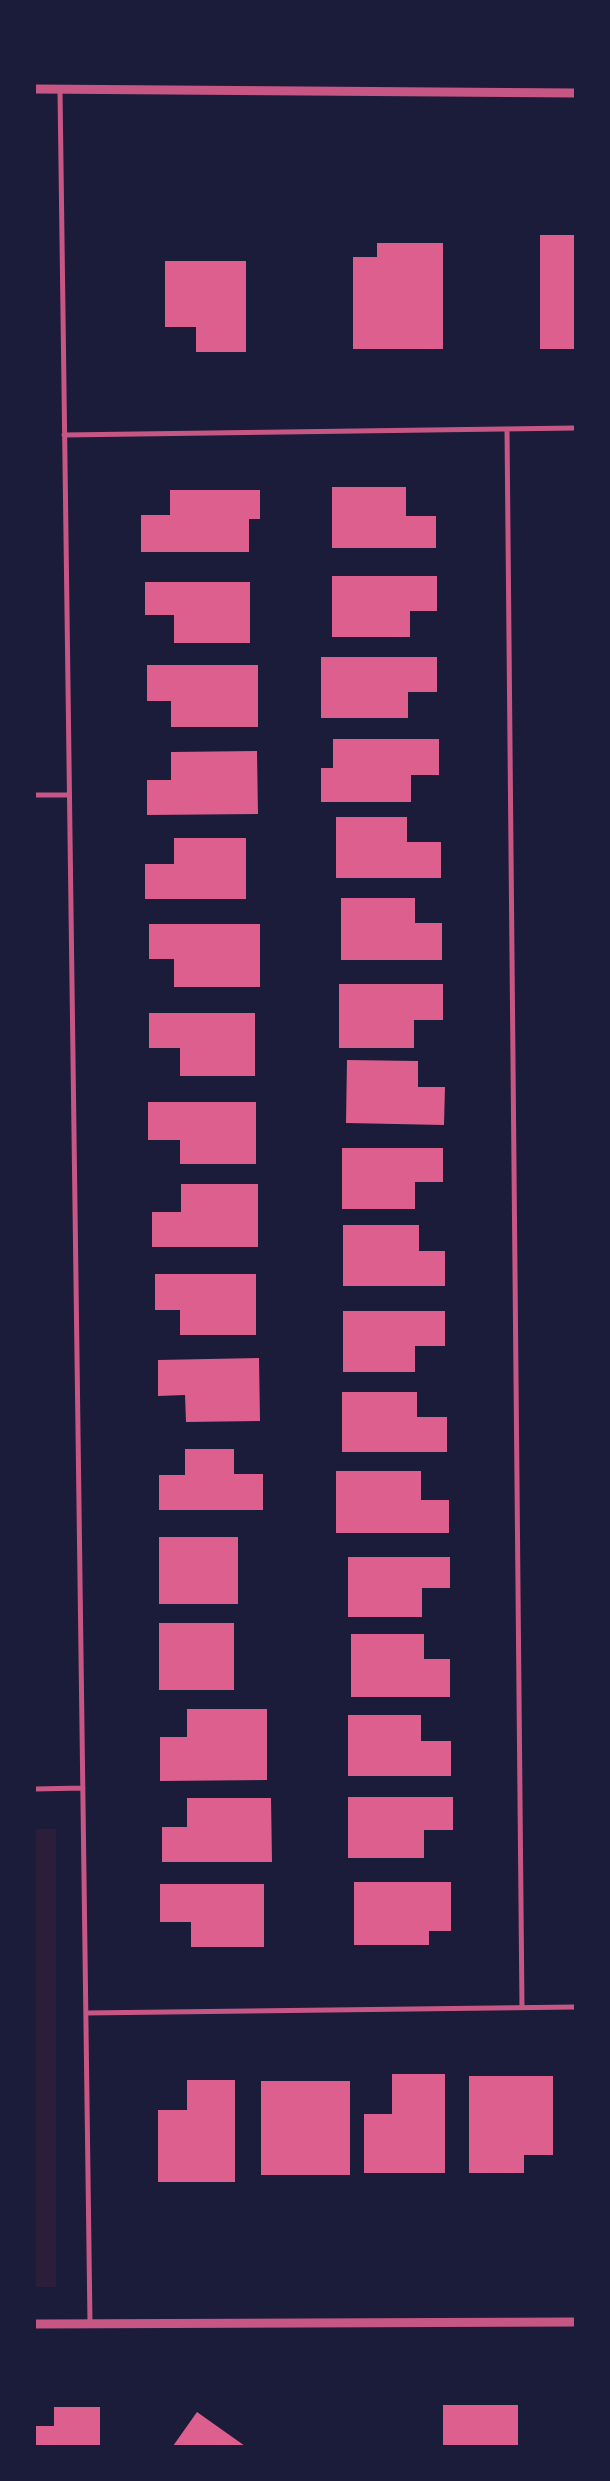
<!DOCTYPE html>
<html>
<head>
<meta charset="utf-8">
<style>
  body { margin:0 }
  #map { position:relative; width:610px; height:2481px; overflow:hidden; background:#1b1b3a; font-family:Literata,serif }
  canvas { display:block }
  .frame { position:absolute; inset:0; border:36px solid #1b1b3a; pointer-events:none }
</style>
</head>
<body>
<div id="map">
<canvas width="610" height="2481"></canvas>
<div class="frame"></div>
</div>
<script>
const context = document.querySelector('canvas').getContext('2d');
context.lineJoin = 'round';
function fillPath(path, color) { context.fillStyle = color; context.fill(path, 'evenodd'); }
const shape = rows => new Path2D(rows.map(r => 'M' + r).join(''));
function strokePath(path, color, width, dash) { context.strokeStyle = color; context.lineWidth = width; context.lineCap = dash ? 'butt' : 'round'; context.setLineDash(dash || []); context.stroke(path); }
const green = shape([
  [35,1829,56,1829,56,2287,35,2287]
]);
const building = shape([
  [540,235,575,235,575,349,540,349],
  [377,243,443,243,443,349,353,349,353,257,377,257],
  [165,261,246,261,246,352,196,352,196,327,165,327],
  [332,487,406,487,406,516,436,516,436,548,332,548],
  [170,490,260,490,260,519,249,519,249,552,141,552,141,515,170,515],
  [332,576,437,576,437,611,410,611,410,637,332,637],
  [145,582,250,582,250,643,174,643,174,615,145,615],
  [321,657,437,657,437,692,408,692,408,718,321,718],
  [147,665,258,665,258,727,171,727,171,701,147,701],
  [333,739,439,739,439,775,411,775,411,802,321,802,321,768,333,768],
  [257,751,258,814,147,815,147,780,171,780,171,752],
  [336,817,407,817,407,842,441,842,441,878,336,878],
  [174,838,246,838,246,899,145,899,145,864,174,864],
  [341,898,415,898,415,923,442,923,442,960,341,960],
  [149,924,260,924,260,987,174,987,174,959,149,959],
  [339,984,443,984,443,1020,414,1020,414,1048,339,1048],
  [149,1013,255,1013,255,1076,180,1076,180,1048,149,1048],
  [347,1060,418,1061,418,1087,445,1087,444,1125,346,1123],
  [148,1102,256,1102,256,1164,180,1164,180,1140,148,1140],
  [342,1148,443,1148,443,1182,415,1182,415,1209,342,1209],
  [181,1184,258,1184,258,1247,152,1247,152,1212,181,1212],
  [343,1225,419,1225,419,1251,445,1251,445,1286,343,1286],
  [155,1274,256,1274,256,1335,180,1335,180,1310,155,1310],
  [343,1311,445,1311,445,1346,415,1346,415,1372,343,1372],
  [259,1358,260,1421,186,1422,185,1395,158,1396,158,1360],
  [342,1392,417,1392,417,1417,447,1417,447,1452,342,1452],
  [185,1449,234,1449,234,1474,263,1474,263,1510,159,1510,159,1475,185,1475],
  [336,1471,421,1471,421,1500,449,1500,449,1533,336,1533],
  [159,1537,238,1537,238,1604,159,1604],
  [348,1557,450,1557,450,1588,422,1588,422,1617,348,1617],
  [159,1623,234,1623,234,1690,159,1690],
  [351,1634,424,1634,424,1659,450,1659,450,1697,351,1697],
  [187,1709,267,1709,267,1780,160,1781,160,1737,187,1737],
  [348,1715,421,1715,421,1741,451,1741,451,1776,348,1776],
  [348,1797,453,1797,453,1830,424,1830,424,1858,348,1858],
  [187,1798,271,1798,272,1862,162,1862,162,1827,187,1827],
  [354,1882,451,1882,451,1931,429,1931,429,1945,354,1945],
  [160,1884,264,1884,264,1947,191,1947,191,1922,160,1922],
  [392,2074,445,2074,445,2173,364,2173,364,2114,392,2114],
  [469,2076,553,2076,553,2155,524,2155,524,2173,469,2173],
  [187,2080,235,2080,235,2182,158,2182,158,2110,187,2110],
  [261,2081,350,2081,350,2175,261,2175],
  [443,2405,518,2405,518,2446,443,2446],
  [54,2407,100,2407,100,2446,35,2446,35,2426,54,2426],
  [197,2412,245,2446,173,2446]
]);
const minor = shape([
  [60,90,90,2323],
  [507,429,522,2007],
  [64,435,575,428],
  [35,795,69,795],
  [35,1789,83,1788],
  [86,2013,575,2007]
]);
const tertiary = shape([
  [35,89,575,93],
  [35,2324,575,2322]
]);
fillPath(green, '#2a1e3b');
fillPath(building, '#dd5f8e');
strokePath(minor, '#c65784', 5);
strokePath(tertiary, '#c65784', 9);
</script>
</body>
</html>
